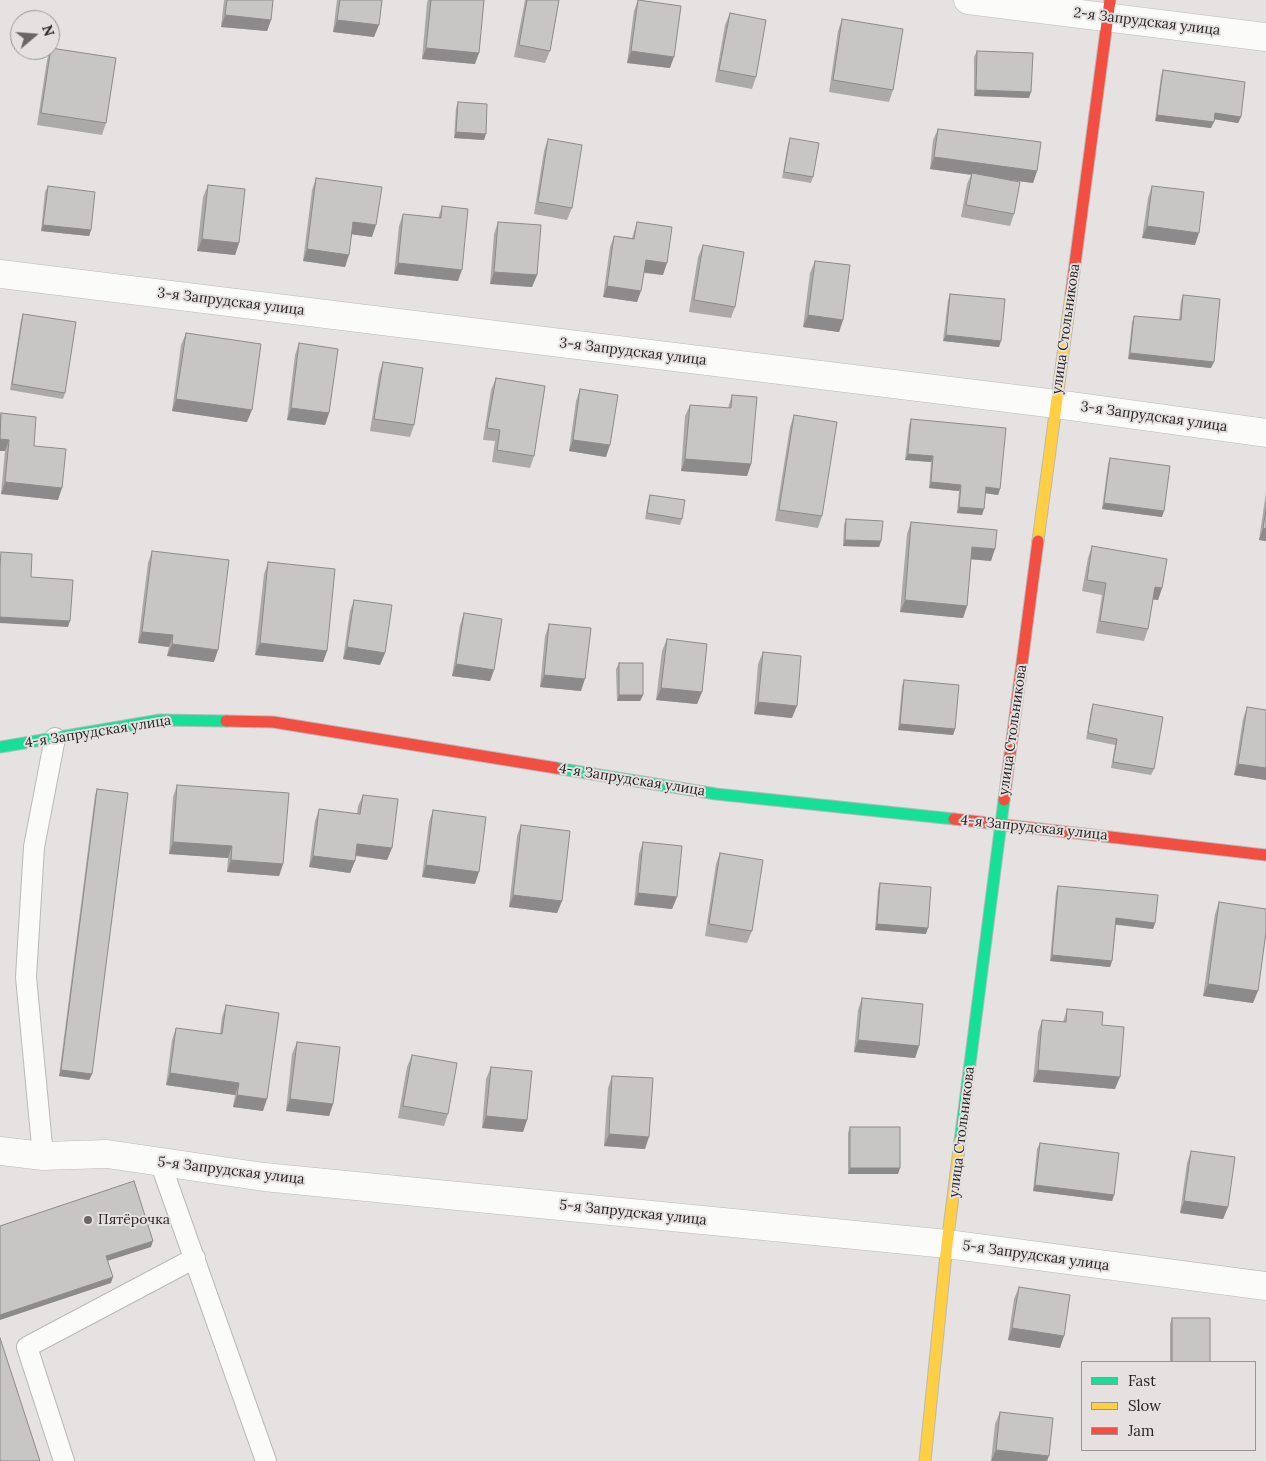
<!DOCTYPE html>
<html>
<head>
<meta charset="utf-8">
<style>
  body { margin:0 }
  #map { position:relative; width:1266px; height:1461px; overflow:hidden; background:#e5e2e1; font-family:Lora,serif }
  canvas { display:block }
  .legend { position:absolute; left:1081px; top:1361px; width:175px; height:90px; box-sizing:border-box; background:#e6e1e0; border:1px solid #999595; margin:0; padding:6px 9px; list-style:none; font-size:15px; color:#262424 }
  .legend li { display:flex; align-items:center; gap:10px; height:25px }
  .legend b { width:25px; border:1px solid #999595 }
  .north { position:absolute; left:10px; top:10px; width:50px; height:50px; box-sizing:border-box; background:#e6e1e0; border:1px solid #999595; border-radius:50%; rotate:72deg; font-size:14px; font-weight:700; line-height:20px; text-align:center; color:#262424 }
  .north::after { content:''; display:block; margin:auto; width:18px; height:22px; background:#696666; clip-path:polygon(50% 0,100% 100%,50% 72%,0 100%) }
</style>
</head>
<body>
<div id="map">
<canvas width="1266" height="1461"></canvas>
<ul class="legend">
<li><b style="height:6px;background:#16e098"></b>Fast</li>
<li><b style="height:6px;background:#ffcf43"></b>Slow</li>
<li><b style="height:6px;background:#f24e42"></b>Jam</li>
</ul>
<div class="north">N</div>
</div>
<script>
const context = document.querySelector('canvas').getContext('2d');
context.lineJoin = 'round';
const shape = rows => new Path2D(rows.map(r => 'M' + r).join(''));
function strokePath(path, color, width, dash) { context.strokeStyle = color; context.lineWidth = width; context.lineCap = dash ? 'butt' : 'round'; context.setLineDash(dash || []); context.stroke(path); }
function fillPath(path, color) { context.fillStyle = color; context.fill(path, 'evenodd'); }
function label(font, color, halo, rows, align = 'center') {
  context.font = font + ' Lora,serif'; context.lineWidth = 4; context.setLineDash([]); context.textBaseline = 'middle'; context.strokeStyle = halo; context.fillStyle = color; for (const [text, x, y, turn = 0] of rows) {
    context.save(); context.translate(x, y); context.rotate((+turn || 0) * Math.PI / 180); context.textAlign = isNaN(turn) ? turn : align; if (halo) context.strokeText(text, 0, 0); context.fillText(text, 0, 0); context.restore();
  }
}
const lane = shape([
  [43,1156,26,977,34,847,55,738],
  [160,1162,266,1461],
  [64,1461,27,1347,195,1258]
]);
const street = shape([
  [968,0,1266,37],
  [0,274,1056,404,1266,433],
  [0,1151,43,1156,107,1154,264,1177,947,1244,1266,1286]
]);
const fast = shape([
  [0,747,160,720,226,721],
  [556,768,716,794,954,819],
  [960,1141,1004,800]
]);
const slow = shape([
  [1038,541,1071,294],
  [925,1461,947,1244,960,1141]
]);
const jam = shape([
  [1071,294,1110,0],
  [226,721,273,722,556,768],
  [1004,800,1038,541],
  [954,819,1266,855]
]);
const wall = shape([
  [224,0,273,0,271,20,267,31,221,27],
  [337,0,382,0,374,37,333,32],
  [428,0,484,0,475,64,422,59,427,3],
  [525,0,559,0,550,51,545,63,514,57],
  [638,0,670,68,627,63,634,11],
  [730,13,756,77,752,89,715,82,725,25],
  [842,19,893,90,889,102,829,92,838,31],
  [51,48,106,123,102,135,37,125,47,60],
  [977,51,1029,98,974,96,974,57],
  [1163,70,1241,117,1238,123,1214,119,1211,128,1155,121,1161,76],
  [458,102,484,140,454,138,456,108],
  [938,129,1037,171,1033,183,1011,180,1014,214,1010,226,961,217,967,184,971,175,930,169,933,140],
  [790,138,813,177,811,183,782,178,788,144],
  [548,139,572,208,567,220,534,214,544,151],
  [316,178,372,237,352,234,345,267,303,261,312,190],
  [208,185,239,243,235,255,197,251,203,197],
  [48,186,91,230,89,236,41,231,45,192],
  [1152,186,1195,245,1142,238,1148,198],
  [442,206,458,281,394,274,399,226,403,214,438,218],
  [498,222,537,275,532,287,490,284,494,234],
  [637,222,663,275,644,273,637,302,603,297,610,247,614,236,632,238],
  [703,245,735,307,731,318,689,312,698,257],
  [815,261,843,320,839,332,803,327,810,273],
  [950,294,999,347,943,341,948,300],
  [1183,295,1211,368,1128,359,1132,322,1134,316,1179,320,1181,301],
  [23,314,65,393,63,399,10,390,21,320],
  [186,333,247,422,172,411,181,345],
  [299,343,329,413,325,425,287,420,295,355],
  [383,362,414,425,410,437,370,431,379,374],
  [496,378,534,456,530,468,492,462,495,441,483,440,491,390],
  [580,389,606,457,569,451,576,401],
  [732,395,751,464,747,476,681,471,685,416,690,405,728,408],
  [1,413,34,446,58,500,1,494,5,451,0,451,0,416],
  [794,415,822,516,818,528,775,521,790,427],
  [911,419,1000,489,998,495,986,493,982,515,957,513,959,491,929,488,931,462,905,460,909,425],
  [1110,458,1162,517,1102,509,1108,464],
  [1266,492,1266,541,1259,540],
  [650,495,682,519,680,525,645,519,648,501],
  [846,519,881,541,879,547,843,546,844,525],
  [911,522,991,561,971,559,967,606,963,618,900,612,907,534],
  [1092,546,1162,588,1158,600,1153,599,1148,629,1144,641,1096,633,1102,595,1082,591,1088,558],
  [152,551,214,662,167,656,169,647,138,643,148,563],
  [268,562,327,651,323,662,255,655,264,574],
  [354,600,385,653,380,665,343,659,350,611],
  [464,613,494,670,490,681,452,676,460,625],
  [549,624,581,691,540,687,545,636],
  [667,639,702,692,697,704,656,700,662,651],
  [763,652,792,718,754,714,758,664],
  [619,663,643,695,640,701,617,701,616,669],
  [904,680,955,729,953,735,898,730,902,686],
  [1093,704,1154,769,1151,775,1111,768,1115,745,1086,739,1091,710],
  [1247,707,1266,710,1266,780,1234,775,1243,719],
  [177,785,283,864,279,876,227,872,228,858,169,854,173,797],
  [97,789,92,1074,89,1080,59,1076,95,795],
  [363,795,392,848,387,860,355,856,355,861,350,873,309,867,315,821,319,809,357,814,358,806],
  [433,810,475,884,422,877,429,822],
  [521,825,562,901,557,913,509,907,517,836],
  [643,842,677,897,672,909,634,905,639,854],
  [720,853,752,931,747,943,705,936,716,864],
  [880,883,926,934,875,930,878,889],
  [1058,886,1155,923,1153,929,1116,925,1112,961,1110,967,1050,961,1056,892],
  [1219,902,1253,1003,1203,996,1215,914],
  [862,998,919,1046,915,1058,854,1052,858,1010],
  [226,1005,263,1111,233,1107,235,1095,166,1085,172,1040,176,1028,220,1034,222,1017],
  [1067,1009,1102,1025,1115,1089,1033,1082,1038,1032,1042,1020,1063,1022],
  [297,1042,333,1104,329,1116,286,1111,292,1054],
  [412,1055,448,1114,444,1126,398,1118,407,1067],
  [491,1067,527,1120,523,1132,482,1128,486,1079],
  [612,1076,645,1149,604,1146,608,1088],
  [850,1127,900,1168,898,1174,848,1174,848,1133],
  [1040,1143,1114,1195,1112,1201,1033,1191,1037,1149],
  [1191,1151,1228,1207,1223,1219,1180,1213,1187,1163],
  [1019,1287,1060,1348,1008,1340,1014,1299],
  [1172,1318,1210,1362,1170,1362,1170,1324],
  [1000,1412,1047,1461,991,1461,995,1424]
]);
const shadedWall = shape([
  [225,15,271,20,267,31,221,27],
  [337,20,379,25,374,37,333,32],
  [426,48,479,53,475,64,422,59],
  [631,51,674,57,670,68,627,63],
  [976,90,1031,92,1029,98,974,96],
  [1215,113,1241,117,1238,123,1213,119],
  [1157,115,1214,122,1211,128,1155,121],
  [456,132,486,134,484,140,454,138],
  [934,157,1037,171,1033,183,930,169],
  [353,222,376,225,372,237,349,234],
  [43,225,91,230,89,236,41,231],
  [1147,226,1199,233,1195,245,1142,238],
  [202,239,239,243,235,255,197,251],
  [307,249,349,255,345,267,303,261],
  [646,260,667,263,663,275,642,272],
  [398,263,462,270,458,281,394,274],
  [494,272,537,275,532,287,490,284],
  [607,286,641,291,637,302,603,297],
  [808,315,843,320,839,332,803,327],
  [946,335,1001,341,999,347,943,341],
  [1130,353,1214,362,1211,368,1128,359],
  [176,399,252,410,247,422,172,411],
  [291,408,329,413,325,425,287,420],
  [0,439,9,440,5,451,0,451],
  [573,440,610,445,606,457,569,451],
  [908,454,933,456,931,462,905,460],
  [685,459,751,464,747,476,681,471],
  [5,482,62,488,58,500,1,494],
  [931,482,961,485,959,491,929,488],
  [986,487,1000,489,998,495,984,493],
  [1104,503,1164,511,1162,517,1102,509],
  [959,507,984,509,982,515,957,513],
  [1263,528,1266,529,1266,541,1259,540],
  [845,540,881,541,879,547,843,546],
  [972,547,995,549,991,561,968,559],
  [1155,587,1162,588,1158,600,1150,599],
  [905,600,967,606,963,618,900,612],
  [0,617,70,621,68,627,0,623],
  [142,632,173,635,169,647,138,643],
  [260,643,327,651,323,662,255,655],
  [172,644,218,650,214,662,167,656],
  [347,647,385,653,380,665,343,659],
  [456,664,494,670,490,681,452,676],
  [544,675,585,679,581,691,540,687],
  [661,688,702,692,697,704,656,700],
  [619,695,643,695,640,701,617,701],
  [758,702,797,706,792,718,754,714],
  [900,724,955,729,953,735,898,730],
  [1238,764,1266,768,1266,780,1234,775],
  [173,842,232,846,228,858,169,854],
  [357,844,392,848,387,860,353,855],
  [313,856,355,861,350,873,309,867],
  [231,860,283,864,279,876,227,872],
  [426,865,479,872,475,884,422,877],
  [638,893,677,897,672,909,634,905],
  [513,895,562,901,557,913,509,907],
  [1116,918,1155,923,1153,929,1114,924],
  [877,924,928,928,926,934,875,930],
  [1052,955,1112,961,1110,967,1050,961],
  [1208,984,1258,991,1253,1003,1203,996],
  [858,1040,919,1046,915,1058,854,1052],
  [61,1070,92,1074,89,1080,59,1076],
  [1038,1070,1120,1077,1115,1089,1033,1082],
  [170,1073,239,1083,235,1095,166,1085],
  [237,1095,267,1099,263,1111,233,1107],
  [290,1099,333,1104,329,1116,286,1111],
  [486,1116,527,1120,523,1132,482,1128],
  [609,1134,649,1137,645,1149,604,1146],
  [850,1168,900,1168,898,1174,848,1174],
  [1035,1185,1114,1195,1112,1201,1033,1191],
  [1184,1201,1228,1207,1223,1219,1180,1213],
  [153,1241,151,1247,104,1262,106,1256],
  [113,1277,111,1283,0,1320,0,1315],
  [1012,1328,1064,1336,1060,1348,1008,1340],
  [996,1450,1049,1456,1047,1461,991,1461]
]);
const building = shape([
  [227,0,273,0,271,20,225,15,227,0],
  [340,0,382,0,379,25,337,20,340,0],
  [431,0,484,0,479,53,426,48,431,0],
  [527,0,559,0,550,51,519,45,527,0],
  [638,0,681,6,674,57,631,51,638,0],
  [730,13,766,20,756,77,719,70,730,13],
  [842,19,903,29,893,90,833,80,842,19],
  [51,48,116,58,106,123,41,113,51,48],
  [977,51,1033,53,1031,92,976,90,977,51],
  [1163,70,1245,82,1241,117,1215,113,1214,122,1157,115,1163,70],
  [458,102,487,104,486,134,456,132,458,102],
  [938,129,1041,142,1037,171,934,157,938,129],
  [790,138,819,143,813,177,784,172,790,138],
  [548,139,582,145,572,208,538,202,548,139],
  [972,173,1020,182,1014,214,966,205,972,173],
  [316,178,382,187,376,225,353,222,349,255,307,249,316,178],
  [208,185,245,189,239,243,202,239,208,185],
  [48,186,95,192,91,230,43,225,48,186],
  [1152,186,1204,192,1199,233,1147,226,1152,186],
  [442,206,468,209,462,270,398,263,403,214,441,218,442,206],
  [498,222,541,225,537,275,494,272,498,222],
  [637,222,672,227,667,263,646,260,641,291,607,286,614,236,634,239,637,222],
  [703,245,744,252,735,307,694,300,703,245],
  [815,261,850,265,843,320,808,315,815,261],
  [950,294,1005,299,1001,341,946,335,950,294],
  [1183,295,1220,299,1214,362,1130,353,1134,316,1181,320,1183,295],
  [23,314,76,322,65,393,12,384,23,314],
  [186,333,261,344,252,410,176,399,186,333],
  [299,343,338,349,329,413,291,408,299,343],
  [383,362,423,368,414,425,374,419,383,362],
  [496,378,545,386,534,456,497,450,500,430,487,428,496,378],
  [580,389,618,395,610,445,573,440,580,389],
  [732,395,757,397,751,464,685,459,690,405,731,408,732,395],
  [1,413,36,417,34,446,66,449,62,488,5,482,9,440,0,439,1,413],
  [794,415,837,422,822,516,779,510,794,415],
  [911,419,1006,428,1000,489,986,487,984,509,959,507,961,485,931,482,933,456,908,454,911,419],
  [1110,458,1170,466,1164,511,1104,503,1110,458],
  [650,495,685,500,682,519,647,513,650,495],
  [1266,509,1266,529,1263,528,1266,509],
  [846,519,883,521,881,541,845,540,846,519],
  [911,522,997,530,995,549,972,547,967,606,905,600,911,522],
  [1092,546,1167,559,1162,588,1155,587,1148,629,1100,621,1106,583,1087,580,1092,546],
  [152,551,229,560,218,650,172,644,173,635,142,632,152,551],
  [1,552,32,554,31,577,73,580,70,621,0,617,0,568,1,552],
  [268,562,335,569,327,651,260,643,268,562],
  [354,600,392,605,385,653,347,647,354,600],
  [464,613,502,619,494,670,456,664,464,613],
  [549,624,591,628,585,679,544,675,549,624],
  [667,639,707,644,702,692,661,688,667,639],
  [763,652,801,656,797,706,758,702,763,652],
  [619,663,643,663,643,695,619,695,619,663],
  [904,680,959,685,955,729,900,724,904,680],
  [1093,704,1163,717,1154,769,1113,762,1117,739,1088,733,1093,704],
  [1247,707,1266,710,1266,768,1238,764,1247,707],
  [177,785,289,793,283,864,231,860,232,846,173,842,177,785],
  [97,789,128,793,92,1074,61,1070,97,789],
  [363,795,398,799,392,848,357,844,355,861,313,856,319,809,360,814,363,795],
  [433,810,486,817,479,872,426,865,433,810],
  [521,825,570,831,562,901,513,895,521,825],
  [643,842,682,846,677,897,638,893,643,842],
  [720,853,763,860,752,931,709,924,720,853],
  [880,883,931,887,928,928,877,924,880,883],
  [1058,886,1158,895,1155,923,1116,918,1112,961,1052,955,1058,886],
  [1219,902,1266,909,1266,932,1258,991,1208,984,1219,902],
  [862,998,923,1004,919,1046,858,1040,862,998],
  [226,1005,279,1013,267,1099,237,1095,239,1083,170,1073,176,1028,222,1034,226,1005],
  [1067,1009,1103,1012,1102,1025,1124,1027,1120,1077,1038,1070,1042,1020,1066,1022,1067,1009],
  [297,1042,340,1047,333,1104,290,1099,297,1042],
  [412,1055,457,1063,448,1114,403,1106,412,1055],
  [491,1067,532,1071,527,1120,486,1116,491,1067],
  [612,1076,653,1078,649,1137,609,1134,612,1076],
  [850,1127,900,1127,900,1168,850,1168,850,1127],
  [1040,1143,1119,1153,1114,1195,1035,1185,1040,1143],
  [1191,1151,1235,1157,1228,1207,1184,1201,1191,1151],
  [134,1181,153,1241,106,1256,113,1277,0,1315,0,1226,134,1181],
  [1019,1287,1070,1295,1064,1336,1012,1328,1019,1287],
  [1172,1318,1210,1318,1210,1362,1172,1362,1172,1318],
  [0,1338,40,1461,0,1461,0,1338],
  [1000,1412,1053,1418,1049,1456,996,1450,1000,1412]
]);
const markers = [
  [88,1220,5,"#696666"]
];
const streetNames = [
  ["2-я Запрудская улица",1147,22,7],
  ["3-я Запрудская улица",231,302,7],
  ["улица Стольникова",1066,329,-82],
  ["3-я Запрудская улица",633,352,7],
  ["3-я Запрудская улица",1154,417,8],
  ["улица Стольникова",1013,730,-82],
  ["4-я Запрудская улица",98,732,-9],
  ["4-я Запрудская улица",632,780,9],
  ["4-я Запрудская улица",1034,828,6],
  ["улица Стольникова",962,1132,-83],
  ["5-я Запрудская улица",231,1171,7],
  ["5-я Запрудская улица",633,1213,6],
  ["5-я Запрудская улица",1036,1256,8]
];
const poiNames = [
  ["Пятёрочка",98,1220]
];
strokePath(lane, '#bbb8b8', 22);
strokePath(street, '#bbb8b8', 29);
strokePath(fast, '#bbb8b8', 13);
strokePath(slow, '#bbb8b8', 13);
strokePath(jam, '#bbb8b8', 13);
strokePath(lane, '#fbfbfa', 20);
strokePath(street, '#fbfbfa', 28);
strokePath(fast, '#16e098', 11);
strokePath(slow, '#ffcf43', 11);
strokePath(jam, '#f24e42', 11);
fillPath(wall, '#aca9a9');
fillPath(shadedWall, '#8c8a8a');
fillPath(building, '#c8c5c5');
strokePath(building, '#8c8a8a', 1);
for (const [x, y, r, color] of markers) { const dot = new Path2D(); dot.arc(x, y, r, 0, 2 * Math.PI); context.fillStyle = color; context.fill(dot); strokePath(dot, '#e6e1e0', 2); }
label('14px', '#262424', '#e6e1e0', streetNames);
label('14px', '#262424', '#e6e1e0', poiNames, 'left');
</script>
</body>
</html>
